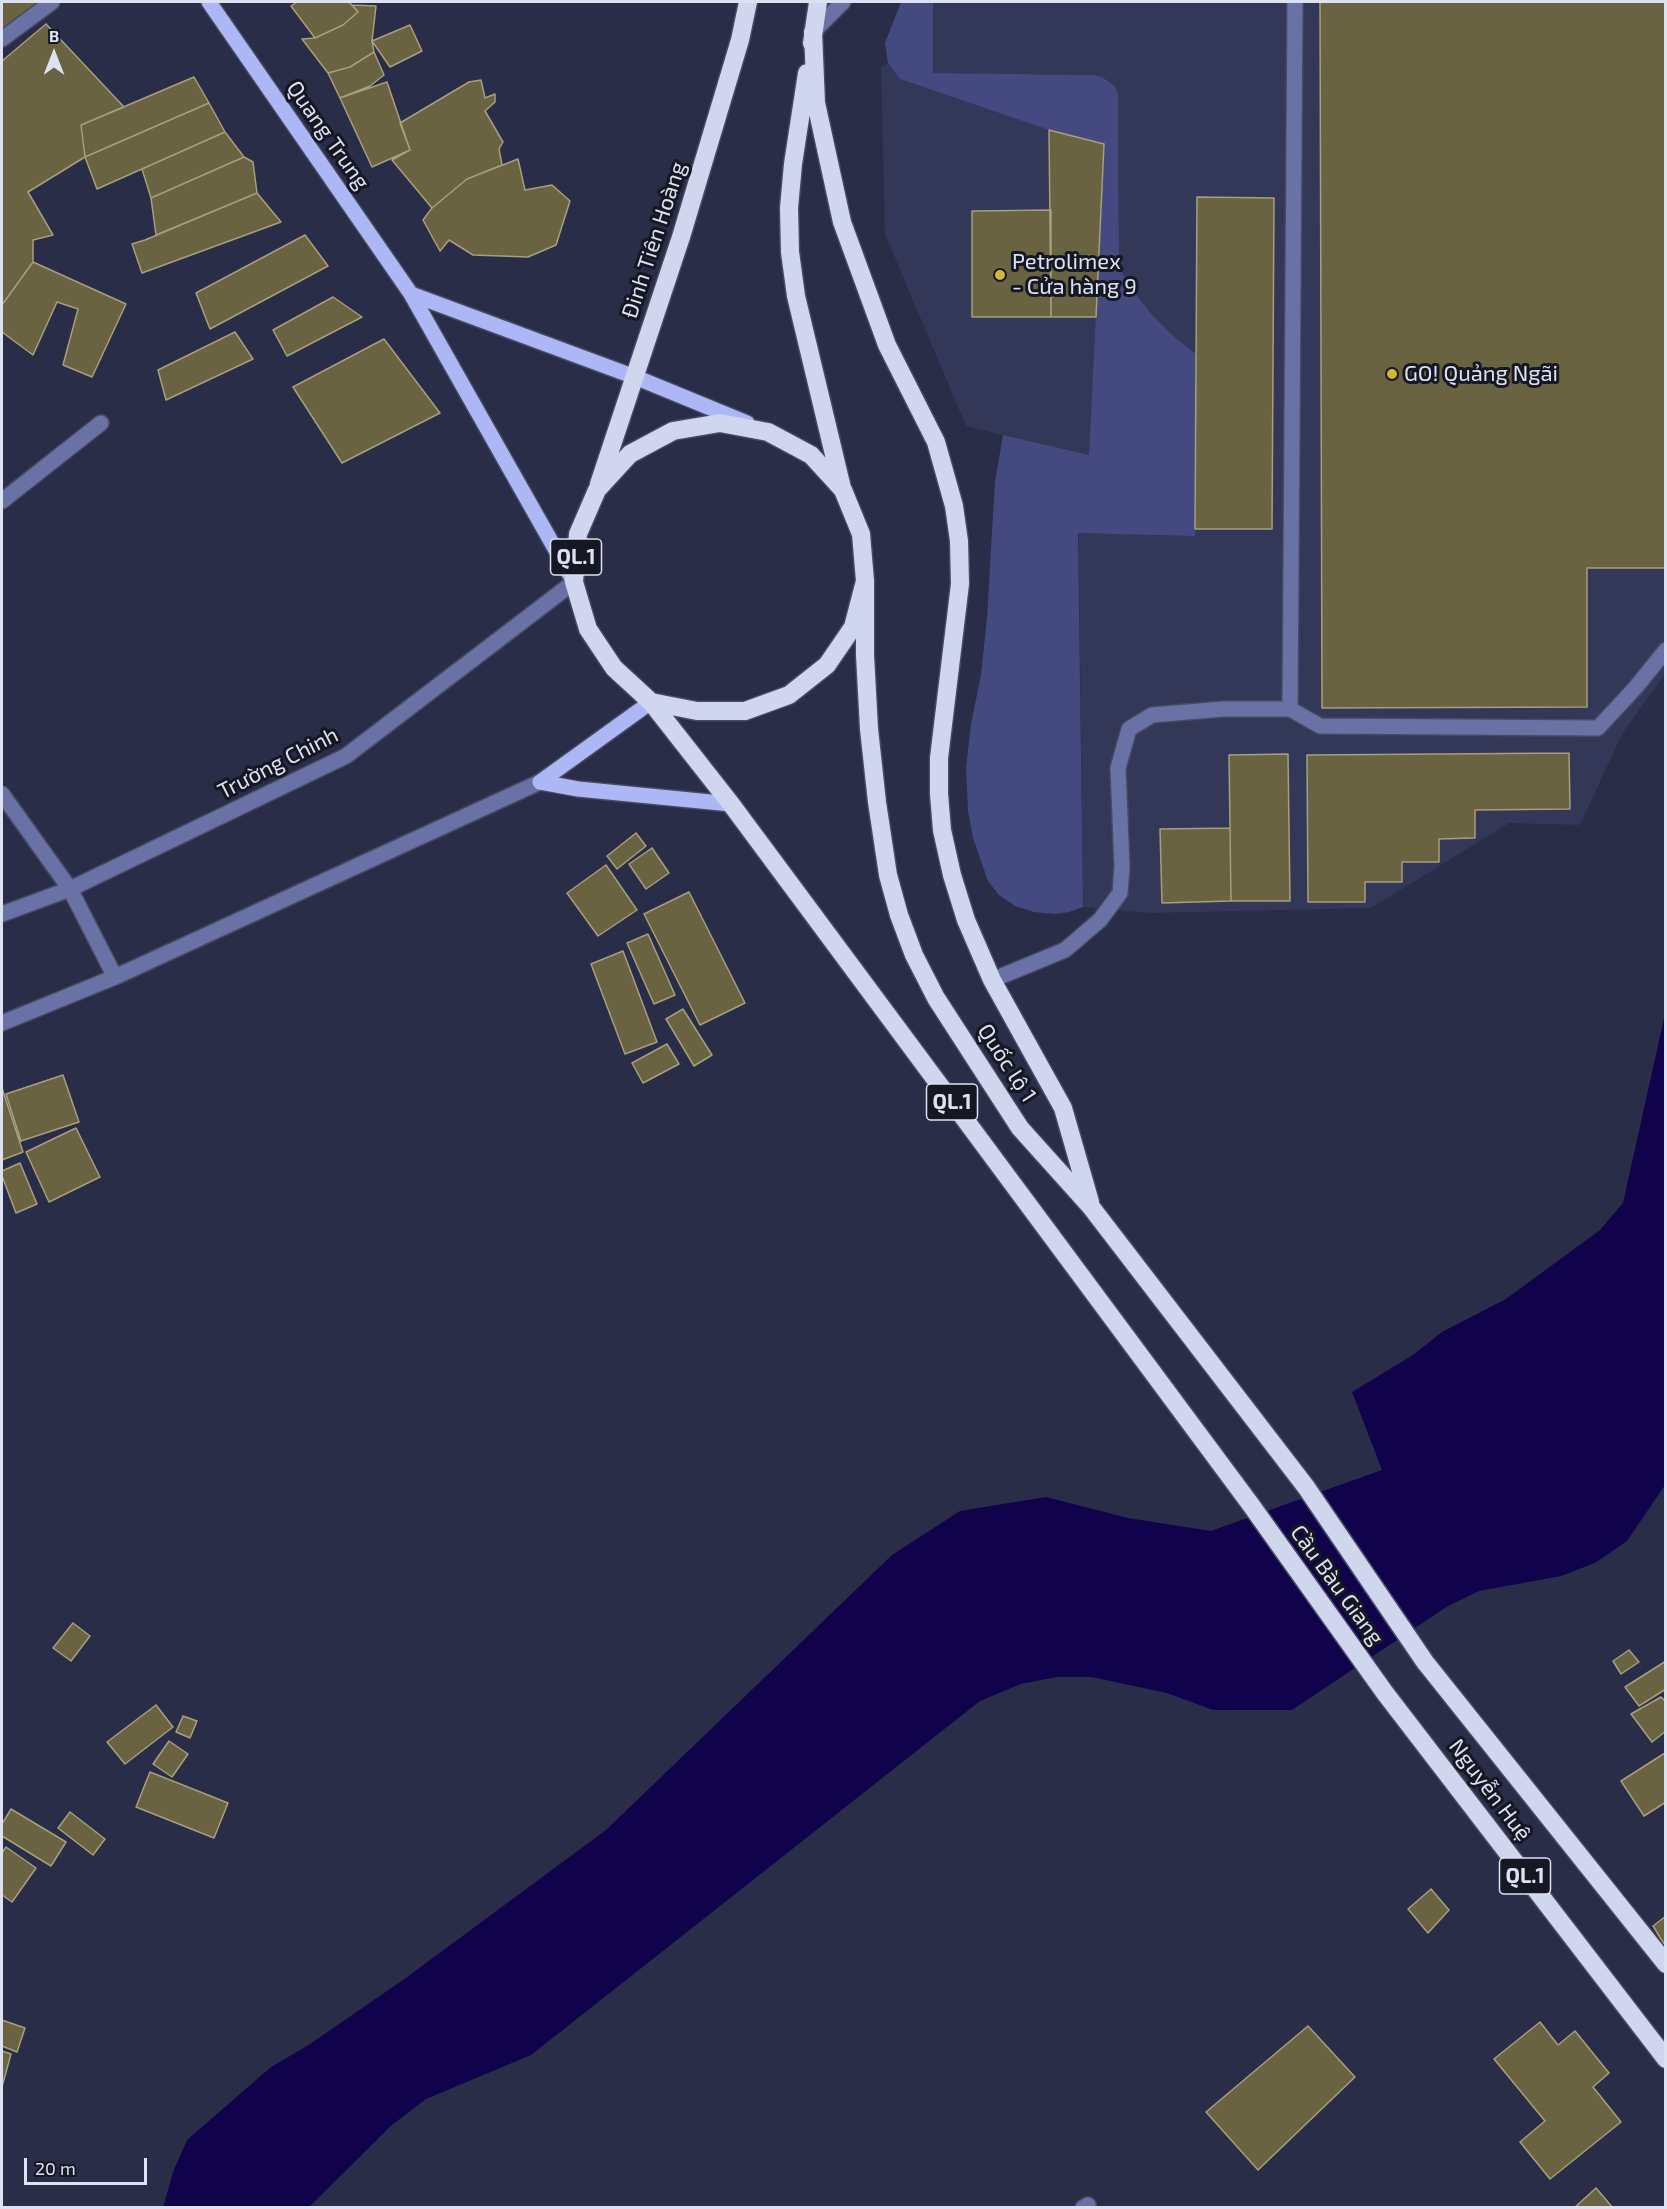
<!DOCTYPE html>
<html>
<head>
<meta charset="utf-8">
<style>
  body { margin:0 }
  #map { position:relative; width:1667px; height:2209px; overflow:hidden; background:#2a2d48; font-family:"Exo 2",sans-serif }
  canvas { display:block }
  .frame { position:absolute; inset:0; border:3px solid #dde1f2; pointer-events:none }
  .north { position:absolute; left:24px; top:24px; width:60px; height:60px; -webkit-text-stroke:4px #151723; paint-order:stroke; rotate:0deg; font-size:16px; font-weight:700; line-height:24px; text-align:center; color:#dde1f2 }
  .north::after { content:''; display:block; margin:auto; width:21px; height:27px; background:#dde1f2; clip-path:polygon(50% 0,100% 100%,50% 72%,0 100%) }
  .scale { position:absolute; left:24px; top:2158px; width:123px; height:27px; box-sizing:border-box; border:3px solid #dde1f2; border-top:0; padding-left:8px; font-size:18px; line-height:21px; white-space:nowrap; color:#dde1f2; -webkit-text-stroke:4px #151723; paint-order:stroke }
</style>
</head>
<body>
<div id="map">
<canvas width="1667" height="2209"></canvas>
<div class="frame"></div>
<div class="north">B</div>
<div class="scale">20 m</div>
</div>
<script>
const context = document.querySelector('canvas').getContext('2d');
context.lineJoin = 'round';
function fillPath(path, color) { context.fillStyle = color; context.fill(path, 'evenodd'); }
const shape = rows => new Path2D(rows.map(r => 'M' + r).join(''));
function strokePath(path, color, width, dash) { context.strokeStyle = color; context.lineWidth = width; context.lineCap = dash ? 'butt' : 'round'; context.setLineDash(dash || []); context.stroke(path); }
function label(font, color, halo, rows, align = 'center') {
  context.font = font + ' "Exo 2",sans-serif'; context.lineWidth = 6; context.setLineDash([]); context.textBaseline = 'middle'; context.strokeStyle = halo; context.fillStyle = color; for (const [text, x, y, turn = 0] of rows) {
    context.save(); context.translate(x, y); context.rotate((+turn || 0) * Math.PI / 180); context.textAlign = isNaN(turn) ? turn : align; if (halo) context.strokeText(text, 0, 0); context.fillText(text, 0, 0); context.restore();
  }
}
const built = shape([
  [933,2,1665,2,1665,674,1622,734,1580,825,1509,823,1371,908,1150,913,1083,907,1078,480,1119,480,1119,173,1115,86,1102,77,1093,75,933,73],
  [888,63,901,79,1049,130,1104,144,1089,456,966,426,885,234,881,67]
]);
const green = shape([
  [901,2,933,2,933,73,1093,75,1102,77,1115,86,1118,95,1119,268,1134,292,1152,315,1173,336,1196,354,1195,536,1078,533,1083,907,1069,912,1055,914,1034,912,1015,906,999,895,988,881,973,838,968,811,966,768,971,724,981,675,987,618,995,482,1003,435,1089,455,1104,145,1049,130,900,79,888,63,885,43]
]);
const water = shape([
  [1665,1014,1665,1485,1627,1541,1595,1563,1561,1576,1479,1591,1448,1606,1292,1710,1213,1710,1167,1693,1092,1677,1057,1677,1021,1684,980,1701,531,2055,426,2099,392,2125,309,2207,163,2208,173,2172,187,2140,271,2067,307,2046,403,1980,606,1830,892,1555,960,1511,1046,1497,1128,1518,1211,1531,1382,1470,1352,1392,1413,1355,1442,1332,1506,1299,1600,1230,1623,1203]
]);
const building = shape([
  [2,2,41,2,2,32,2,2],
  [297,2,349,2,358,12,343,25,315,38,291,6,297,2],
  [1320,2,1666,2,1666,568,1587,568,1587,707,1322,708,1320,2],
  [352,5,376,6,372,41,374,52,350,67,328,73,302,39,315,38,343,25,358,12,352,5],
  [46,24,124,107,81,125,85,157,28,192,53,235,33,240,33,262,2,305,2,61,46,24],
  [410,25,422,51,390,67,372,41,410,25],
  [374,52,384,75,370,86,340,98,328,73,350,67,374,52],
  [194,77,209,103,85,157,81,125,194,77],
  [481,80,485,98,495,94,495,102,485,111,503,142,499,149,502,165,467,179,432,208,392,160,410,150,400,123,469,82,481,80],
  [387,82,410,150,372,167,340,98,387,82],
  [209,103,225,132,97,189,85,157,209,103],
  [1049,130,1104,144,1096,317,1051,317,1049,130],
  [225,132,244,157,151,198,142,169,225,132],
  [244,157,253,162,257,193,156,235,151,198,244,157],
  [518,159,525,190,552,185,570,201,556,245,528,257,473,255,449,240,440,251,423,220,432,208,467,179,518,159],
  [257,193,281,222,142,273,132,244,145,240,257,193],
  [1197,197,1274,198,1272,529,1195,529,1197,197],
  [1051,210,1051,317,972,317,972,211,1051,210],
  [305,235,328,266,210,329,196,293,305,235],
  [33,262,126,304,92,377,63,365,78,309,57,302,33,355,2,332,2,305,33,262],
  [333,297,362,317,287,356,273,330,333,297],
  [235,332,253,359,166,400,158,370,235,332],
  [384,339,440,413,342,463,293,387,384,339],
  [1569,753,1570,809,1475,810,1475,838,1439,839,1439,862,1402,862,1402,882,1365,882,1365,902,1308,902,1307,755,1569,753],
  [1288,754,1290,901,1231,901,1229,755,1288,754],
  [1230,828,1231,901,1162,903,1160,829,1230,828],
  [636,833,646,846,617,869,607,856,636,833],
  [652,848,669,873,646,889,629,864,652,848],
  [606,865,637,910,598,936,567,893,606,865],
  [689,892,745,1003,700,1025,644,914,689,892],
  [648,934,675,995,654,1004,627,943,648,934],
  [623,951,657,1042,625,1054,591,964,623,951],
  [683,1009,712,1055,694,1066,666,1019,683,1009],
  [667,1044,679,1064,643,1083,632,1063,667,1044],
  [63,1075,79,1122,21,1141,6,1094,63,1075],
  [2,1088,23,1152,2,1160,2,1088],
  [76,1128,100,1177,49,1202,26,1152,76,1128],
  [20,1163,37,1204,16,1213,2,1176,2,1171,20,1163],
  [73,1623,90,1636,71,1661,53,1648,73,1623],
  [1629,1650,1639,1662,1621,1674,1613,1661,1629,1650],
  [1666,1661,1666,1689,1639,1706,1625,1687,1666,1661],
  [1661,1697,1666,1702,1666,1731,1652,1742,1631,1714,1661,1697],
  [156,1705,173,1727,125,1764,107,1742,156,1705],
  [183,1716,197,1721,190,1738,176,1732,183,1716],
  [169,1741,188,1754,172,1777,153,1764,169,1741],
  [1665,1753,1666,1802,1644,1816,1621,1781,1665,1753],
  [150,1772,228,1803,214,1838,136,1807,150,1772],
  [11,1809,66,1842,51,1866,2,1836,2,1824,11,1809],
  [70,1812,105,1839,93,1855,58,1828,70,1812],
  [6,1847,36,1868,12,1902,2,1895,2,1853,6,1847],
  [1431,1889,1449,1910,1428,1933,1408,1909,1431,1889],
  [1666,1916,1666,1943,1664,1944,1653,1926,1666,1916],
  [2,2020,25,2028,17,2052,2,2046,2,2020],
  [1540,2022,1558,2045,1575,2031,1609,2073,1593,2087,1621,2122,1550,2179,1520,2142,1545,2121,1494,2059,1540,2022],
  [1308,2026,1355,2077,1258,2170,1206,2112,1308,2026],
  [2,2051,11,2054,2,2087,2,2051],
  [1596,2188,1613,2208,1574,2208,1596,2188]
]);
const minor = shape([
  [813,32,843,2],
  [2,39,52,2],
  [2,501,101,423],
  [1290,709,1295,2],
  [2,794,70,889,115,977],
  [2,914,70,889,346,756,574,582],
  [992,980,1065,950,1100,920,1120,893,1122,867,1118,768,1129,729,1152,715,1223,709,1290,709,1320,726,1598,728,1636,687,1666,650],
  [2,1023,115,977,540,782],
  [1083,2208,1088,2205]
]);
const major = shape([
  [209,2,411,294,574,582],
  [411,294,635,377,747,423],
  [540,782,578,789,731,804],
  [540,782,651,702]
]);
const highway = shape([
  [813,32,816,103,842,222,887,345,936,442,954,506,959,541,960,584,939,758,939,794,942,830,952,875,966,920,992,980,1063,1108,1090,1202],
  [812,43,818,2],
  [807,73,793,164,789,208,790,252,796,296,842,488],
  [599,484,681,237,740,40,748,2],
  [865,581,853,627,827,665,789,695,745,711,697,711,651,702,614,668,588,629,574,582,578,534,597,490,630,454,673,431,720,423,768,432,811,455,843,490,861,534,865,581,865,655,869,729,877,802,888,875,899,915,914,955,936,998,1020,1128,1091,1207,1306,1487,1425,1662,1666,1964],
  [651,702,731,804,1251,1505,1385,1693,1666,2059]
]);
const markers = [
  [1000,275,6,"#d2b736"],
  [1392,374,6,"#d2b736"]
];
const shields = [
  [576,557,51],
  [952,1102,51],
  [1525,1876,51]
];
const shieldNames = [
  ["QL.1",576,557],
  ["QL.1",952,1102],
  ["QL.1",1525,1876]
];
const streetNames = [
  ["Quang Trung",328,135,55],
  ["Đinh Tiên Hoàng",654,240,-72],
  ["Trường Chinh",278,763,-27],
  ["Quốc lộ 1",1007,1063,57],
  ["Cầu Bàu Giang",1337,1585,54],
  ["Nguyễn Huệ",1490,1790,53]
];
const poiNames = [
  ["Petrolimex",1012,262],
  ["- Cửa hàng 9",1012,287],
  ["GO! Quảng Ngãi",1404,374]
];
fillPath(built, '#333758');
fillPath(green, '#444980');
fillPath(water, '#10034b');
fillPath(building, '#6a6342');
strokePath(building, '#a79f7d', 1.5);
strokePath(minor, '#474a63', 18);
strokePath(major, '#474a63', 18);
strokePath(highway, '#474a63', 21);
strokePath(minor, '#6a71a5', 15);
strokePath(major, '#adb7f6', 15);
strokePath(highway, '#d1d6ef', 18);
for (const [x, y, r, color] of markers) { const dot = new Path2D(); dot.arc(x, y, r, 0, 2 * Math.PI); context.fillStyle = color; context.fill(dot); strokePath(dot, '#151723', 2); }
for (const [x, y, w] of shields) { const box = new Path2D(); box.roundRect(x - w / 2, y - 18, w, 36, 4.5); context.fillStyle = '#151723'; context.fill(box); strokePath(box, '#dde1f2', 1.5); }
label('bold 21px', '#dde1f2', null, shieldNames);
label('22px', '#dde1f2', '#151723', streetNames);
label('22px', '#dde1f2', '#151723', poiNames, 'left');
</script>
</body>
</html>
